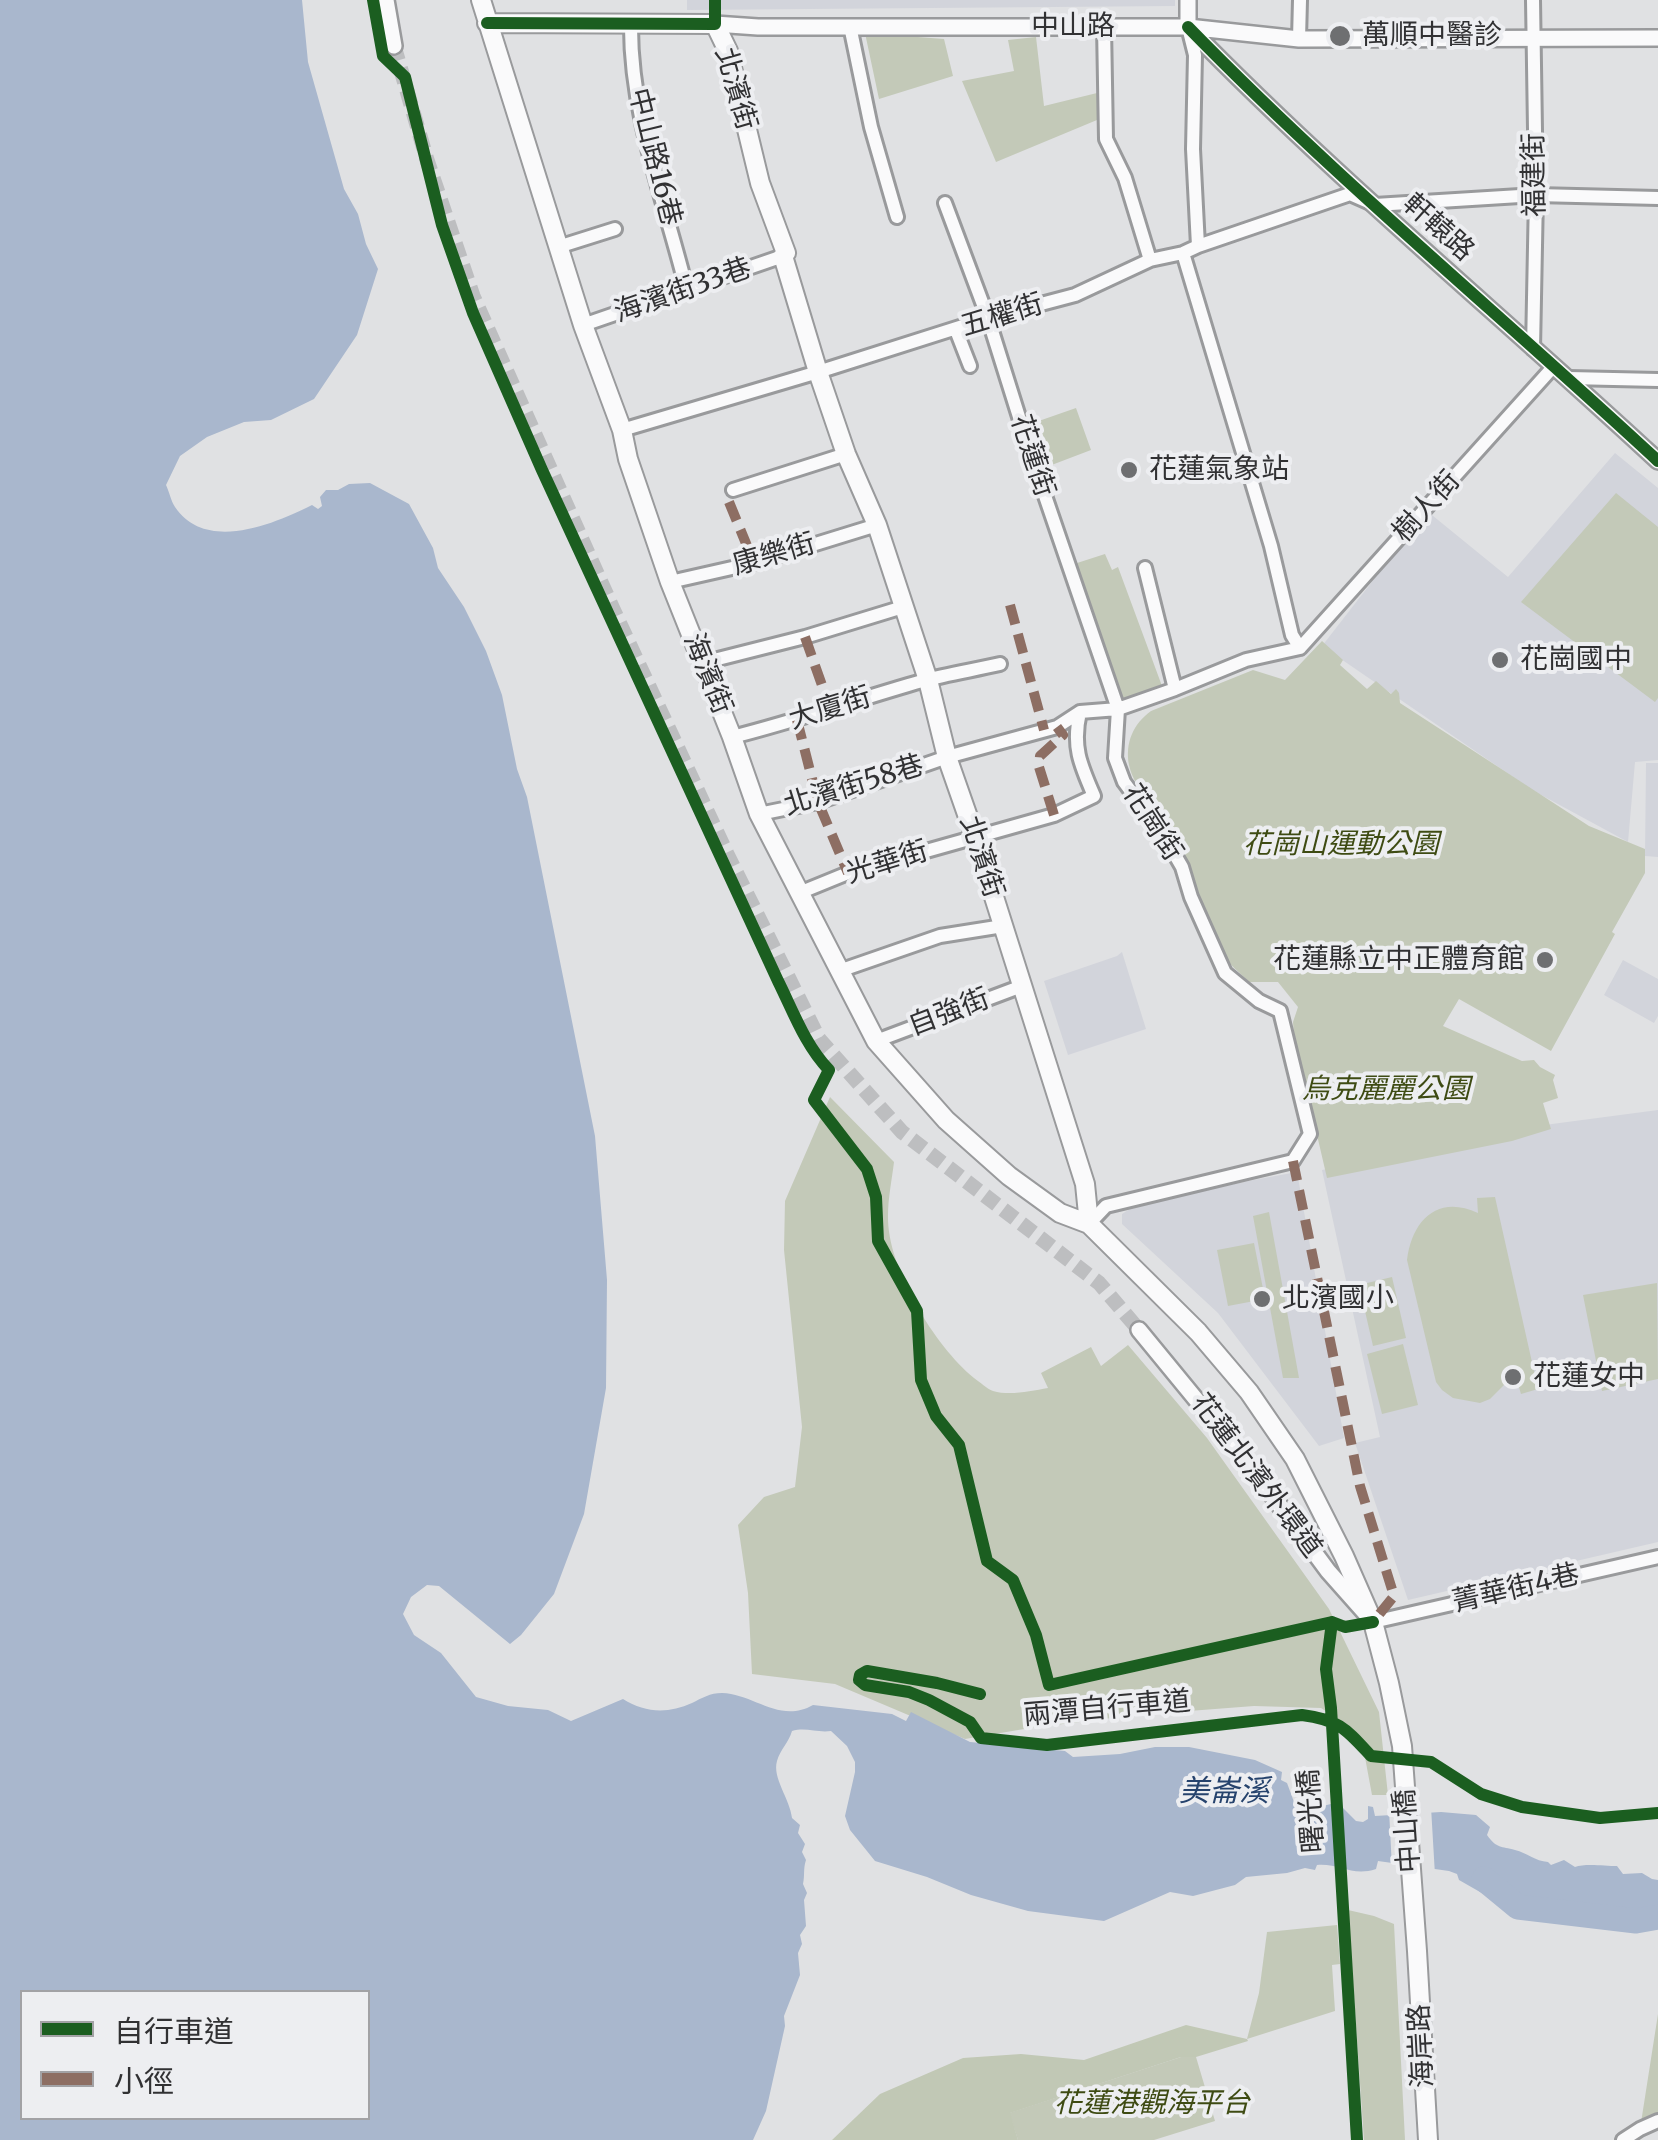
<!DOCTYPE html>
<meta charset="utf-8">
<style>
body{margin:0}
#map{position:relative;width:1658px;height:2140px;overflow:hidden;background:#e0e1e3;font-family:Merriweather,"Noto Sans TC",serif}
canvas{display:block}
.legend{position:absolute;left:20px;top:1990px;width:350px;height:130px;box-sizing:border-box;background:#edeef1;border:2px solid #a2a2a5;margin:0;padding:12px 18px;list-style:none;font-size:30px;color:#313133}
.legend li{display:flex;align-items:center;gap:20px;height:50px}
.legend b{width:50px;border:2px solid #a2a2a5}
</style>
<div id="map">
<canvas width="1658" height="2140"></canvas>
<ul class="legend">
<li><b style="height:12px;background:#1b5e20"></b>自行車道</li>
<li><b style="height:12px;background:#8d6e63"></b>小徑</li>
</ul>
</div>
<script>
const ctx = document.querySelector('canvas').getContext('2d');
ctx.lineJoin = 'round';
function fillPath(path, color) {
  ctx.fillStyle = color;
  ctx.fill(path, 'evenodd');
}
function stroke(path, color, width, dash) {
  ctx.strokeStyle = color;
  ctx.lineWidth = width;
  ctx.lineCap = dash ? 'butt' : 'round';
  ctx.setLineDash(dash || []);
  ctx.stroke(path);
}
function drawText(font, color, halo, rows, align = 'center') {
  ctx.font = font + ' Merriweather,"Noto Sans TC",serif';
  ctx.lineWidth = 8;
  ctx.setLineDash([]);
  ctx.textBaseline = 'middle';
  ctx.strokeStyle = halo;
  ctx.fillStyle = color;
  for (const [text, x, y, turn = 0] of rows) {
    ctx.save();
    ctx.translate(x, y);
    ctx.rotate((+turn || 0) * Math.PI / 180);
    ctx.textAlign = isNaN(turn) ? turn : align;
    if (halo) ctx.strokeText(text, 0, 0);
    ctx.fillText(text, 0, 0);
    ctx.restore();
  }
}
const built = new Path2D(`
 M 687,0 L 1175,0 L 1175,6 L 687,10 Z
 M 1615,453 L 1658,488 L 1658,760 L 1635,762 L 1628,842 L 1532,790 L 1322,646 L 1427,511 L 1508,577 Z
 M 1646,763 L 1658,763 L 1658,857 L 1645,856 Z
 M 1122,952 L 1146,1029 L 1068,1055 L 1044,981 L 1117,956 Z
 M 1623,960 L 1658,979 L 1658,1016 L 1654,1023 L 1604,995 Z
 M 1658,1110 L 1658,1542 L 1408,1600 L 1355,1443 L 1380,1437 L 1322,1170 L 1410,1149 L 1552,1124 Z
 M 1297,1172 L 1344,1438 L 1319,1446 L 1218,1313 L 1122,1224 L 1122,1214 L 1133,1207 L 1248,1181 Z`);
const green = new Path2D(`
 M 865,33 L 944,39 L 953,76 L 879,99 Z
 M 1036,37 L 1044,106 L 1097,93 L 1097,120 L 996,162 L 962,81 L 1014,71 L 1008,40 Z
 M 1076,408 L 1091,450 L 1049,466 L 1033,423 Z
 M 1616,493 L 1658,527 L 1658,698 L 1655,702 L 1521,602 Z
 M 1105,554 L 1112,570 L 1118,567 L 1162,686 L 1121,701 L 1074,564 Z
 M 1322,641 L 1343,660 L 1340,665 L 1367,689 L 1376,681 L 1391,694 L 1396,689 L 1399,693 L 1400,703 L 1589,826 L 1645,849 L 1645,873 L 1612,932 L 1615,934 L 1551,1051 L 1459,999 L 1443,1026 L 1522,1061 L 1534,1060 L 1540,1067 L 1555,1075 L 1553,1080 L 1558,1098 L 1543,1103 L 1551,1129 L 1512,1141 L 1327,1178 L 1294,1036 L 1293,1022 L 1298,1007 L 1278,982 L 1249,982 C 1240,973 1229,964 1222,954 C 1198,917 1188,871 1170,832 C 1159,809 1134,790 1129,765 C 1125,743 1133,724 1151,711 L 1253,670 L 1285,680 Z
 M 830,1097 L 894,1162 C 892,1179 888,1198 888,1216 C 887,1268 935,1346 974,1378 C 980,1382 987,1389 993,1391 C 1010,1396 1031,1391 1048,1388 L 1041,1373 L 1091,1347 L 1101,1366 L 1128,1345 L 1207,1438 L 1329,1609 L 1379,1712 L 1388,1795 L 1372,1795 L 1364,1752 L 1344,1723 L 1321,1708 L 1254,1706 L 1137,1715 L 1030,1728 L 965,1739 L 835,1684 L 752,1674 L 748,1593 L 738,1525 L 764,1497 L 795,1487 L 802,1427 L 784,1250 L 785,1201 Z
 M 1495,1197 L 1538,1389 L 1521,1394 L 1515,1374 L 1490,1399 L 1480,1403 L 1453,1398 L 1442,1390 L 1436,1382 L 1407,1260 C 1412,1220 1438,1194 1478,1213 L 1477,1198 Z
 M 1269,1212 L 1299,1378 L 1283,1378 L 1253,1216 Z
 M 1254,1243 L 1265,1299 L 1228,1306 L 1217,1250 Z
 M 1392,1277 L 1406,1338 L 1373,1346 L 1359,1285 Z
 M 1657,1283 L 1658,1379 L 1602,1391 L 1583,1295 Z
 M 1403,1344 L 1418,1405 L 1382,1414 L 1367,1354 Z
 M 1348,1910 L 1374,1916 L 1394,1924 L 1405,2140 L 1364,2140 Z
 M 1337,1925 L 1340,1964 L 1332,1965 L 1335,2011 L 1247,2039 L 1259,1993 L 1267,1932 Z
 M 1658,2014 L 1658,2121 L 1640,2129 Z
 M 1181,2057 L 1196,2057 L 1215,2121 L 1154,2140 L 1018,2140 L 1009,2113 Z`);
const forest = new Path2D(`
 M 1186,2025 L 1247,2039 L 1248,2041 L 1196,2057 L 1181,2057 L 1010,2113 L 1018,2140 L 832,2140 L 880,2094 L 963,2058 L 1021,2054 L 1084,2060 Z`);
const water = new Path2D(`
 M 0,0 L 302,0 L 308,62 L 344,189 L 358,214 L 366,244 L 378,269 L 357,335 L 314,399 L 271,420 L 244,422 L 207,437 L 180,456 L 166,485 C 169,491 171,501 175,507 C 206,553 274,524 312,505 L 318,509 L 322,506 L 320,497 L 326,490 L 338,490 L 349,484 L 370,483 L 409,504 L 433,548 L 438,568 L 464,607 L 486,651 L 502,695 L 517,769 L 527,797 L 595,1136 L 607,1280 L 606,1388 L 584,1514 L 554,1594 L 521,1635 L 510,1644 L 439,1586 L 427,1585 L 411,1597 L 403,1614 L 414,1635 L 441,1653 L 476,1697 L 508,1706 L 548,1710 L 571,1721 L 623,1699 C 645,1713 668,1714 692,1703 C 702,1698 710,1693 722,1693 C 754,1694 780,1724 813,1705 L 892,1714 L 906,1721 L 911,1712 L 970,1742 L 1065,1751 L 1073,1757 L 1120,1754 L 1155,1747 L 1189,1747 L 1255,1760 L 1282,1772 L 1281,1780 L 1287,1783 L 1294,1802 L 1310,1809 L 1331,1804 L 1343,1808 L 1356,1821 L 1363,1822 L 1368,1819 L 1368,1806 L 1373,1807 L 1375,1816 L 1441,1812 L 1476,1815 L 1490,1827 L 1487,1835 C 1497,1849 1501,1846 1515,1850 C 1527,1853 1535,1861 1548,1862 L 1551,1865 L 1564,1860 L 1575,1867 C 1585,1863 1605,1866 1617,1866 L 1623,1874 L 1642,1873 L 1652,1879 L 1658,1880 L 1658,1920 L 1577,1911 L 1553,1914 L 1494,1895 L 1487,1896 L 1459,1880 L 1457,1874 L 1449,1871 L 1378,1861 L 1376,1869 C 1352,1877 1339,1863 1317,1865 L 1315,1870 L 1305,1868 L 1287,1873 L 1246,1877 L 1235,1885 L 1193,1896 L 1170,1892 L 1104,1921 L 1028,1911 L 971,1895 L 927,1877 L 875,1861 L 850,1830 L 845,1816 L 855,1772 L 855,1762 L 847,1746 L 831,1731 C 817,1733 806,1727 792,1731 C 789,1742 780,1750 777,1761 C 772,1778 790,1799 792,1818 L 800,1825 L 798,1833 L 805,1844 L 802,1852 L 806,1860 C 803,1869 805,1875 803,1884 L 807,1893 L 804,1900 L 806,1926 L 800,1935 L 802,1944 L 798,1953 L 800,1975 L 784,2016 L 785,2026 L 766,2111 L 753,2140 L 0,2140 ZM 22,1992 L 368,1992 L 368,2118 L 22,2118 Z`);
const pier = new Path2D(`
 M 1333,1800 L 1340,1802 L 1344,1876 L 1338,1873 Z
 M 1431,1807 L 1435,1875 L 1392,1868 L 1389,1810 Z`);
const river = new Path2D(`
 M 1484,1879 L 1518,1907 L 1636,1921 L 1658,1917`);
const tertiaryTunnel = new Path2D(`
 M 394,46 L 427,160 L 473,296 L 613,609 L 727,854 L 819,1039 L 902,1132 L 1099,1283 L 1139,1330`);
const minor = new Path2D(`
 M 1533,0 L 1536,195 L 1533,349
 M 631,23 C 630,115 665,202 687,291
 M 850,26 L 871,127 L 897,217
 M 1104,26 L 1106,139 L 1125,178 L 1150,260
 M 1188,27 L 1195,55 L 1193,149 L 1198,246
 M 1299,39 L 1300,0
 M 945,203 L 988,318 L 1030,452 L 1118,709 L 1115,758 L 1124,782 L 1164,836 L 1182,867 L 1191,897 L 1225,973 L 1259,1001 L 1280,1011 L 1310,1134 L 1293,1161 L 1106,1206 L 1089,1224
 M 558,247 L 615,229
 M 1183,253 L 1271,546 L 1292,635 L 1300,648
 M 583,325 L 783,256
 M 956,330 L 970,366
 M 1569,378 L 1658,380
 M 622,430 L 818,372 L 988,318 L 1075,295 L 1150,260 L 1183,253 L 1198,246 L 1350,194 L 1375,205 L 1536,195 L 1658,198
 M 733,490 L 846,454
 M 1145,568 L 1175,689
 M 670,582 L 754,563 L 877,525
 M 1300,648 L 1554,366
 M 702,663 L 805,637 L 903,607
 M 732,737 C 796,721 859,699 922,681 C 948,674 974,670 1000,664
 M 759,814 L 818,802 L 947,757 L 1057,727 L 1080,712 L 1118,709 L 1175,689 L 1246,660 L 1300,648
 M 799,893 L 848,873 L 1054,815 L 1094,796 C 1080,764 1072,746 1080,712
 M 839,971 L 940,936 L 1003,926
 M 876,1041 L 1022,986
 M 1373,1622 L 1658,1557
 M 1623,2140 L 1640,2129 L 1658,2121`);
const tertiary = new Path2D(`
 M 386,0 L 394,46
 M 1188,0 L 1188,27
 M 715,24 L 758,27 L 1188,27 L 1299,39 L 1658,38
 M 1188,27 C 1337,180 1502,316 1658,461
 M 1139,1330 L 1249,1464 L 1328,1571 L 1367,1615`);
const secondary = new Path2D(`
 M 481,0 L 583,325 L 622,430 L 628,459 L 670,582 L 732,737 L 759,814 L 876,1041 L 946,1120 L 1009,1176 L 1060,1213 L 1089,1224
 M 487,23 L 715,24 L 728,51 L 760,183 L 786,253 L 783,256 L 818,372 L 846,454 L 877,525 L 928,680 L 947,757 L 975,837 L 1085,1184 L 1089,1224 L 1198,1332 L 1249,1392 L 1295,1459 L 1344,1556 L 1373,1622 L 1389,1683 L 1402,1746 L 1417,1951 L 1428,2140`);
const quiet = new Path2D(`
 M 729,502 L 754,563
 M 1010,605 L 1044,730
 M 805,637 L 830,708
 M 797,720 L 818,802 L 848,873
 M 1054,815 L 1039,767 L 1040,756 L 1063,735 L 1057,727
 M 1293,1161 L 1360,1486 L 1394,1596 L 1373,1622`);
const cycleway = new Path2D(`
 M 373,0 L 383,56 L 405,77 L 442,225 L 473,313 L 542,470 L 778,981 C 793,1011 805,1045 829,1070 L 814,1100 L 867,1169 L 876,1197 L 878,1241 L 917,1311 L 921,1380 L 936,1416 L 959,1445 L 987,1561 L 1013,1580 L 1036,1635 L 1049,1685 L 1332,1622 L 1345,1627 L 1373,1622
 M 487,23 L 715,24 L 715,0
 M 1188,27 C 1337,180 1502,316 1658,461
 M 1332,1622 L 1326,1669 L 1331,1708 L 1357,2140
 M 980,1694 L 937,1683 L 867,1671 L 860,1675 L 859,1680 L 865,1685 L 909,1692 L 929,1700 L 970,1722 L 981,1738 L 1047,1745 L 1302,1715 C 1340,1720 1346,1729 1371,1756 L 1431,1762 L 1481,1794 L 1522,1807 L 1600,1818 L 1658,1813`);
const markers = [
 [1340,36,12,"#6e6f71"],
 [1129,470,10,"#6e6f71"],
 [1500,660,10,"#6e6f71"],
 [1545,960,10,"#6e6f71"],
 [1262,1299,10,"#6e6f71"],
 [1513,1377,10,"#6e6f71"]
];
const streetNames = [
 ["中山路",1073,27],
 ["北濱街",735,89,74],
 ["中山路16巷",654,157,76],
 ["福建街",1535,175,-91],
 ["軒轅路",1438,228,42],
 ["海濱街33巷",683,291,-19],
 ["五權街",1002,316,-17],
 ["花蓮街",1032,456,72],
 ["樹人街",1427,507,-48],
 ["康樂街",774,555,-16],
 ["海濱街",707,674,68],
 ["大廈街",830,709,-17],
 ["北濱街58巷",854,786,-17],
 ["花崗街",1152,823,57],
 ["北濱街",981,857,72],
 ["光華街",887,863,-17],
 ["自強街",949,1013,-21],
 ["花蓮北濱外環道",1256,1476,53],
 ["菁華街4巷",1516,1589,-13],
 ["兩潭自行車道",1107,1709,-5],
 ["曙光橋",1312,1811,-94],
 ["中山橋",1408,1831,-94],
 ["海岸路",1422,2046,-93]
];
const poiNames = [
 ["萬順中醫診",1362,36],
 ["花蓮氣象站",1149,470],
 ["花崗國中",1520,660],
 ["花蓮縣立中正體育館",1525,960,"right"],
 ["北濱國小",1282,1299],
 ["花蓮女中",1533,1377]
];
const parkNames = [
 ["花崗山運動公園",1341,845],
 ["烏克麗麗公園",1386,1090],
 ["花蓮港觀海平台",1152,2104]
];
const waterNames = [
 ["美崙溪",1224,1793]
];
fillPath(built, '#d2d4db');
fillPath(green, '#c3c9b8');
fillPath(forest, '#c1c8b5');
fillPath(water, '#a9b7cd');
fillPath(pier, '#e0e1e3');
stroke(river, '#a9b7cd', 25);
stroke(tertiaryTunnel, '#bdbec0', 15, [15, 8]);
stroke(minor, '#999a9c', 18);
stroke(tertiary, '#999a9c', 20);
stroke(secondary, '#999a9c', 22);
stroke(minor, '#fafafb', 12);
stroke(tertiary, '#fafafb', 15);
stroke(secondary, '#fafafb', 18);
stroke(quiet, '#8d6e63', 10, [20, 10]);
stroke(cycleway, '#1b5e20', 12);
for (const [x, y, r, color] of markers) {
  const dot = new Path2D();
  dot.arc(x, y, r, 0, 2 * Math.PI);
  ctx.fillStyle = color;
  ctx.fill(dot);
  stroke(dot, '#edeef1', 4);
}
drawText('28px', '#313133', '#edeef1', streetNames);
drawText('28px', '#313133', '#edeef1', poiNames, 'left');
drawText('italic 28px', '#3e4b13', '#edeef1', parkNames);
drawText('italic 30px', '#26436d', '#edeef1', waterNames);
</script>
